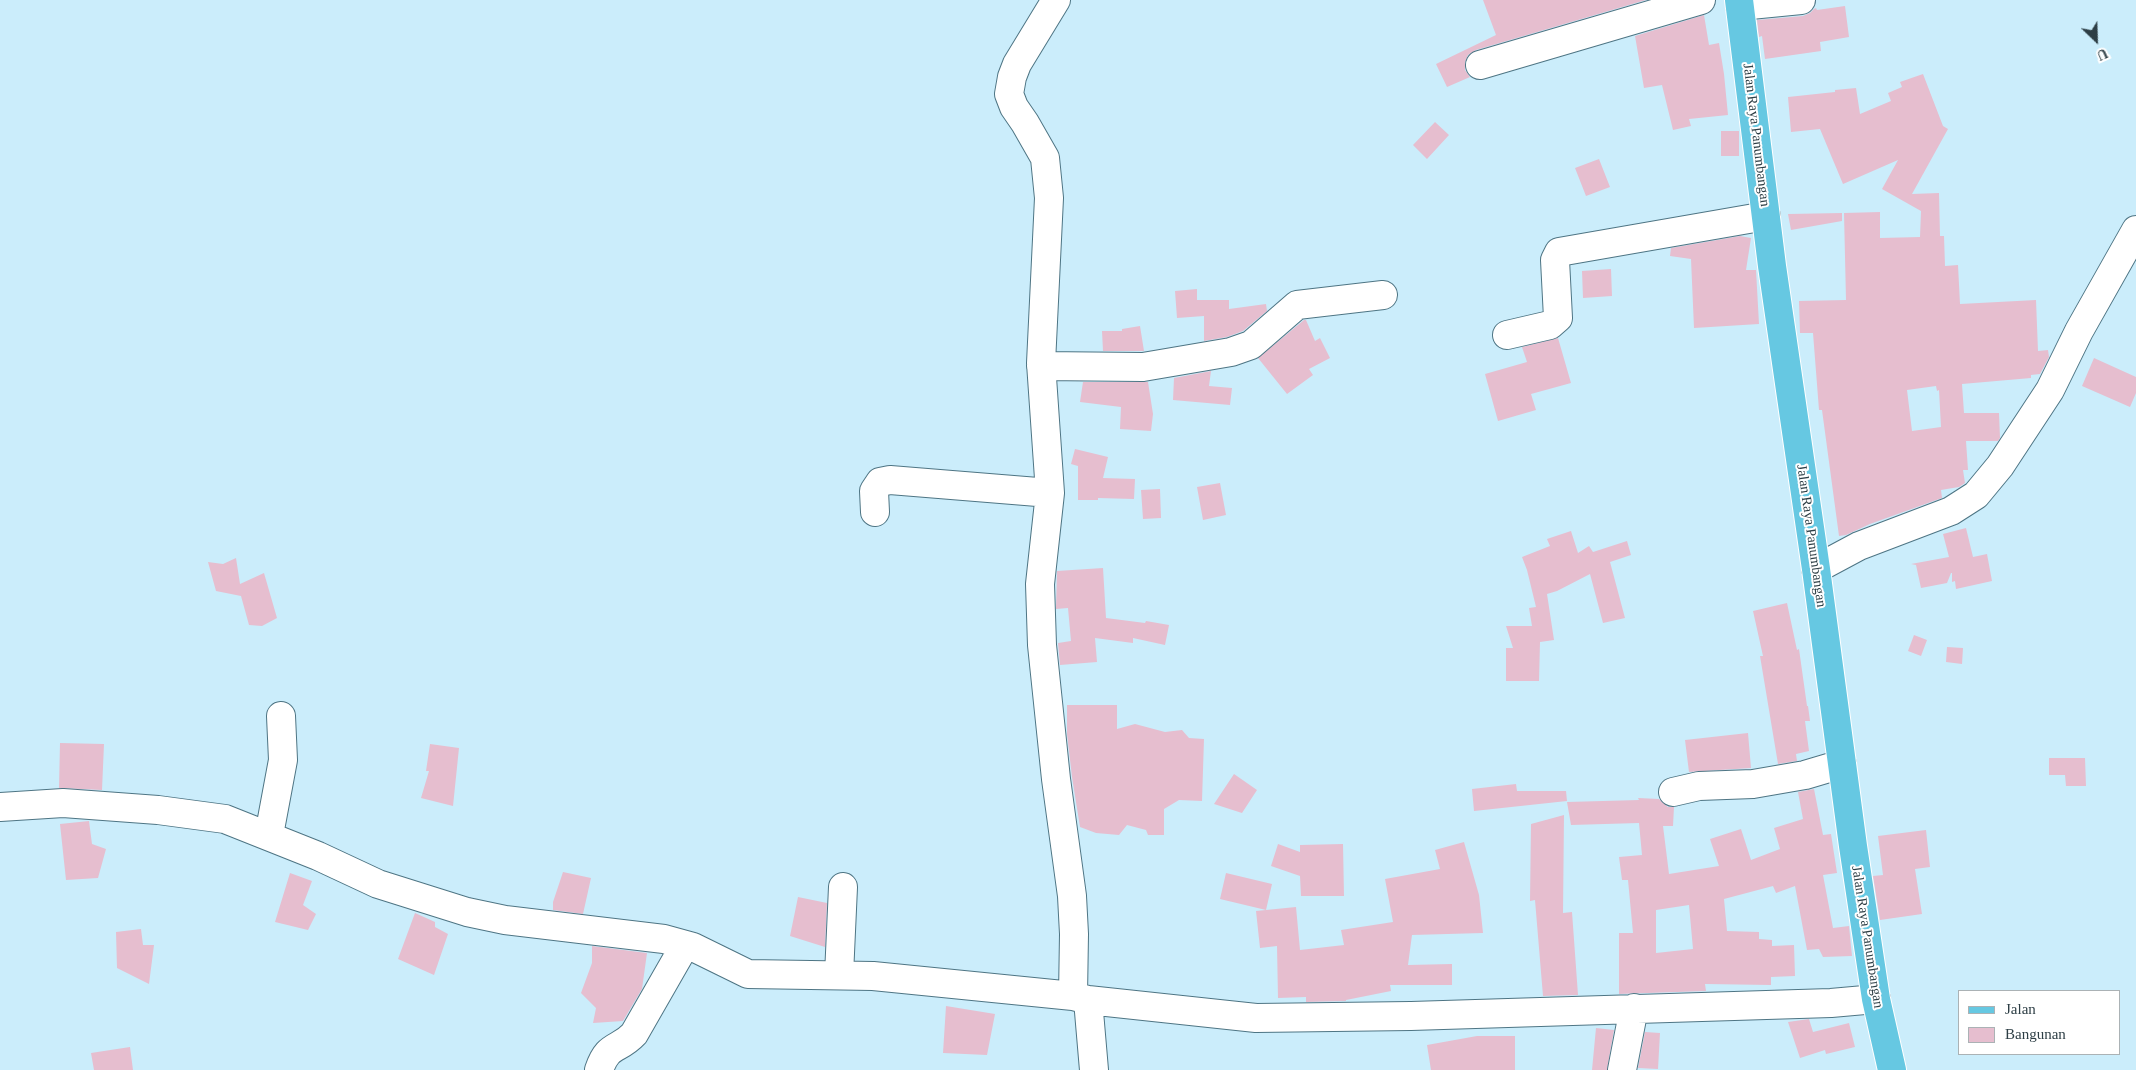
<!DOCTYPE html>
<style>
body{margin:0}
#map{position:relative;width:2136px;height:1070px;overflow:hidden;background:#cbedfb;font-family:Georgia,serif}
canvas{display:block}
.legend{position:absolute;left:1958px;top:990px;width:162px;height:65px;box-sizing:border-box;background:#fff;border:1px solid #abb2b5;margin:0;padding:6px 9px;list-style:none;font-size:15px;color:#2d3e45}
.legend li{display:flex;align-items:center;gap:10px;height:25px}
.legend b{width:25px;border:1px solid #abb2b5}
.north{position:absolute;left:2071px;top:15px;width:50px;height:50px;-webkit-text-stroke:4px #fff;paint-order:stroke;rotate:156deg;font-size:14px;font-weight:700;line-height:20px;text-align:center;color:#2d3e45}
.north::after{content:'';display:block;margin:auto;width:18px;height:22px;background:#2d3e45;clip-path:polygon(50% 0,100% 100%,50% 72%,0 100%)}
</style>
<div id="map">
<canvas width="2136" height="1070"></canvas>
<ul class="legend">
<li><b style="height:6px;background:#66c8e2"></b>Jalan</li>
<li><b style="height:14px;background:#e6becf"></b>Bangunan</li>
</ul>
<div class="north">U</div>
</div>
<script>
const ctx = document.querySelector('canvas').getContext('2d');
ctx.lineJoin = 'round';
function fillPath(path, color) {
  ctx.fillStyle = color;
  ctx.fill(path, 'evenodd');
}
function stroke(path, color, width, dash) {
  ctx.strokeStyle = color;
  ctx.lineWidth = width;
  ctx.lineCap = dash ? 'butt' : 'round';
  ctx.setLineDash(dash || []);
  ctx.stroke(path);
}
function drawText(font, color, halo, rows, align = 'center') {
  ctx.font = font + ' Georgia,serif';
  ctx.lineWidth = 4;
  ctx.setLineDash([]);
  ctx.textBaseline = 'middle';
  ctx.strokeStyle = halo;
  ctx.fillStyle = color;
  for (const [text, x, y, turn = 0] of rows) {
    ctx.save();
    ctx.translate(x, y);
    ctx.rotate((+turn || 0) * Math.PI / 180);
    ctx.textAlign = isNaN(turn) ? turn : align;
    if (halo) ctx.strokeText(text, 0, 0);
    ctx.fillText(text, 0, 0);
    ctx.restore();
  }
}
const building = new Path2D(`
 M 1483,0 L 1646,0 L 1476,50 L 1468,55 L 1465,62 L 1465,70 L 1470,77 L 1447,87 L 1436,64 L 1496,35 Z
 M 1845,6 L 1849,37 L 1820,42 L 1821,51 L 1765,59 L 1762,36 L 1759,37 L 1757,20 L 1803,16 L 1810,13 L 1814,9 L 1816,8 L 1817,10 Z
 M 1704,15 L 1709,45 L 1719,43 L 1724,74 L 1728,115 L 1689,119 L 1691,126 L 1673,130 L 1662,85 L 1644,88 L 1635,36 Z
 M 1923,74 L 1943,126 L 1948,129 L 1912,194 L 1939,193 L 1940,236 L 1944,236 L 1945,266 L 1958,265 L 1960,304 L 2036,300 L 2038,351 L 2048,350 L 2049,357 L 2040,374 L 2031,375 L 2031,378 L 1962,384 L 1964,413 L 1999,413 L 2000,438 L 1998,441 L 1966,441 L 1968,470 L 1963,470 L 1965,483 L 1959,487 L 1941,490 L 1942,498 L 1870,524 L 1846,535 L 1839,536 L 1822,410 L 1819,410 L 1813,333 L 1800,333 L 1799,301 L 1846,300 L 1844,213 L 1880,212 L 1880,238 L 1920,237 L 1921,211 L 1882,189 L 1898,160 L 1843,184 L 1820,129 L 1791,132 L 1788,97 L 1835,92 L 1835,90 L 1856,88 L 1860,114 L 1891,101 L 1888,93 L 1902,87 L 1900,82 ZM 1936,386 L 1937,391 L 1939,390 L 1941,427 L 1912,431 L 1907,390 Z
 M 1435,122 L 1449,135 L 1427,159 L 1413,145 Z
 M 1721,131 L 1739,131 L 1739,156 L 1721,156 Z
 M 1599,159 L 1610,187 L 1586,196 L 1575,168 Z
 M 1842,213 L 1842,221 L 1791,230 L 1788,214 Z
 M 1740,236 L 1751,238 L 1746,270 L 1756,270 L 1759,324 L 1694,328 L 1691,259 L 1670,256 L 1671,248 Z
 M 1611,269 L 1612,296 L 1583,298 L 1582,271 Z
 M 1197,289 L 1197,300 L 1229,300 L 1229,309 L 1266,304 L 1267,311 L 1243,331 L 1227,337 L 1204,341 L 1204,316 L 1177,318 L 1175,291 Z
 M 1304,320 L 1306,320 L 1315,341 L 1320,338 L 1330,358 L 1309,369 L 1313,375 L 1287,394 L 1258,358 Z
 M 1140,326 L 1144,351 L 1103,351 L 1102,331 L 1122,331 L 1122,329 Z
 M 1558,338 L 1571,383 L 1531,394 L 1536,410 L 1498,421 L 1485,374 L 1527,362 L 1522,347 Z
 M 2094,358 L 2136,377 L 2136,393 L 2130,407 L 2082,386 Z
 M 1211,371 L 1209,386 L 1232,388 L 1230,405 L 1173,400 L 1174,378 Z
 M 1083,382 L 1148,382 L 1153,414 L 1151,431 L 1120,429 L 1121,407 L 1080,402 Z
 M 1075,449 L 1108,457 L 1103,478 L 1135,479 L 1134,499 L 1098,498 L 1098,500 L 1078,500 L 1078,466 L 1071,464 Z
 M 1220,483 L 1226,515 L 1203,520 L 1197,487 Z
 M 1160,489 L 1161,518 L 1143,519 L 1141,490 Z
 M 1966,528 L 1973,557 L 1987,554 L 1992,581 L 1956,589 L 1955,581 L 1952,582 L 1952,573 L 1951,573 L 1947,583 L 1921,588 L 1916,565 L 1911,564 L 1949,557 L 1943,534 Z
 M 1571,531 L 1578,553 L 1589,546 L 1593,552 L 1627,541 L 1631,555 L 1610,562 L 1625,618 L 1603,623 L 1590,574 L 1557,591 L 1547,594 L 1554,640 L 1540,642 L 1539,681 L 1506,681 L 1506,648 L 1513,648 L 1506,626 L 1532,626 L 1529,608 L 1536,607 L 1527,570 L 1522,557 L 1550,546 L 1547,539 Z
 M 236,558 L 240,584 L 264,573 L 277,618 L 262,626 L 249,625 L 241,596 L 216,591 L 208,562 L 223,564 Z
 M 1103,568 L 1106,618 L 1145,623 L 1146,621 L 1169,625 L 1165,645 L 1133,638 L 1133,643 L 1095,638 L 1097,662 L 1060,665 L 1058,643 L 1071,641 L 1068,608 L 1056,609 L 1057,571 Z
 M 1787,603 L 1797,650 L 1799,649 L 1807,706 L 1808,706 L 1810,721 L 1805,721 L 1809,751 L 1796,754 L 1797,761 L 1778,764 L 1760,656 L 1763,656 L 1753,611 Z
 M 1914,635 L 1927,640 L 1921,656 L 1908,651 Z
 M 1947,647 L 1963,648 L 1962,664 L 1946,662 Z
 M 1067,705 L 1117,705 L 1117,729 L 1135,724 L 1165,732 L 1182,730 L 1189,738 L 1204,739 L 1202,801 L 1179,800 L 1164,809 L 1164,835 L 1148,835 L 1146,830 L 1127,825 L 1119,835 L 1096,833 L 1080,827 L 1072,777 L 1067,734 Z
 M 1748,733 L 1751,768 L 1689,772 L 1685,740 Z
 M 60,743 L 104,744 L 102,790 L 59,788 Z
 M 430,744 L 459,748 L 453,806 L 421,798 L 429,771 L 426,771 Z
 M 2049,758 L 2085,758 L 2086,786 L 2066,786 L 2065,775 L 2049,775 Z
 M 1234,774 L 1257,790 L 1242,813 L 1214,804 Z
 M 1516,784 L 1517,791 L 1566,791 L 1567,801 L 1474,811 L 1472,789 Z
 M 1814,789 L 1823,835 L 1831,834 L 1837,873 L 1823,875 L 1833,928 L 1849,926 L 1852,956 L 1823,957 L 1819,949 L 1807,950 L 1795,886 L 1776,893 L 1773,886 L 1724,899 L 1727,931 L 1759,932 L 1759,939 L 1772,940 L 1772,946 L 1794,945 L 1795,976 L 1771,977 L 1771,985 L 1705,984 L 1706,991 L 1619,994 L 1619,933 L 1633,933 L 1628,880 L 1622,880 L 1619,857 L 1642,855 L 1639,823 L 1571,825 L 1567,802 L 1639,800 L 1638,798 L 1659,799 L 1668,807 L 1674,807 L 1673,826 L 1663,826 L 1669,874 L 1719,866 L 1710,839 L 1741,829 L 1751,860 L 1780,849 L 1774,828 L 1803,819 L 1798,792 ZM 1689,905 L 1693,949 L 1656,953 L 1656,910 Z
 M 1564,815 L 1563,913 L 1572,912 L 1578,995 L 1543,996 L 1535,900 L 1530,901 L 1531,824 Z
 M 89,821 L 92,844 L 106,849 L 98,878 L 66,880 L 60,824 Z
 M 1926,830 L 1930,867 L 1915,869 L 1922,914 L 1880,920 L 1873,876 L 1883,875 L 1878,836 Z
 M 1464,842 L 1479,895 L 1483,933 L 1412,935 L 1408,965 L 1452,964 L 1452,985 L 1390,985 L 1391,991 L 1346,1000 L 1346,1001 L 1306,1002 L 1306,997 L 1278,998 L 1277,946 L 1260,948 L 1256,911 L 1296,907 L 1300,950 L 1344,945 L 1341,930 L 1393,922 L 1385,879 L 1440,869 L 1435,850 Z
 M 1278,844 L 1300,852 L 1300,845 L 1343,844 L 1344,896 L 1301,896 L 1300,876 L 1271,866 Z
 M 563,872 L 591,878 L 583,914 L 553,910 L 553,902 Z
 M 290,873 L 312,881 L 303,905 L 316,914 L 308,930 L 275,922 Z
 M 1226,873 L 1272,884 L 1266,910 L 1220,899 Z
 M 798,897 L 827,903 L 825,947 L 790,936 Z
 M 415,913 L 435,922 L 435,927 L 448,934 L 434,975 L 398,959 Z
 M 141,929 L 143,945 L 154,945 L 149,984 L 117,968 L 116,932 Z
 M 592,946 L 647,953 L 642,989 L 623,1021 L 593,1023 L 596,1008 L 581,993 L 592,963 Z
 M 946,1006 L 995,1014 L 987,1055 L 943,1053 Z
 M 1809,1019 L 1813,1032 L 1849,1023 L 1855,1047 L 1826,1054 L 1825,1050 L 1800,1058 L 1788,1022 Z
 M 1596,1028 L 1614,1030 L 1607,1070 L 1592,1070 Z
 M 1645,1032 L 1660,1033 L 1658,1069 L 1638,1068 Z
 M 1477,1036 L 1515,1036 L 1515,1070 L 1431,1070 L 1427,1045 Z
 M 130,1047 L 133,1070 L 94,1070 L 91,1053 Z`);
const minor = new Path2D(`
 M 1056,0 L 1017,64 L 1012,77 L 1009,94 L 1014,107 L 1025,123 L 1045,158 L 1049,198 L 1041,363 L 1050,493 L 1040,584 L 1042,645 L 1056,779 L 1072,896 L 1074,934 L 1073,996
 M 1740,6 L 1801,0
 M 1480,65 L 1701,0
 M 1507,335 L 1550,325 L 1558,318 L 1555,260 L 1559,252 L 1766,216
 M 1041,366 L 1143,367 L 1231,352 L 1251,345 L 1297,305 L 1383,295
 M 875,512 L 874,491 L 880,482 L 890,480 L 1050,493
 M 1816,569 L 1859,546 L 1951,511 L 1976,495 L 2000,466 L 2050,390 L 2079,331 L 2136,230
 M 1673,792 L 1699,786 L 1753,784 L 1805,775 L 1842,764
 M 0,807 L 63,803 L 158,810 L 225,819 L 318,856 L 378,884 L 467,912 L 505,920 L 664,939 L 693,947 L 748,974 L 873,976 L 1073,996 L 1088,1000 L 1256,1018 L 1411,1016 L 1831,1003 L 1876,999
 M 269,835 L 283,760 L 281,716
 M 839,975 L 843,887
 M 1088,1000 L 1094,1070
 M 599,1070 C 608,1043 618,1051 634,1034 L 685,945
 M 1622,1070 L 1634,1008`);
const major = new Path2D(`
 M 1739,0 L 1772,266 L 1816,569 L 1853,846 L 1876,999 L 1892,1070`);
const streetNames = [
 ["Jalan Raya Panumbangan",1756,135,83],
 ["Jalan Raya Panumbangan",1811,536,82],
 ["Jalan Raya Panumbangan",1867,937,81]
];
fillPath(building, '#e6becf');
stroke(minor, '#4e7584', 30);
stroke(major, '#fff', 30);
stroke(minor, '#fff', 28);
stroke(major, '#66c8e2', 28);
drawText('14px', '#2d3e45', '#fff', streetNames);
</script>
